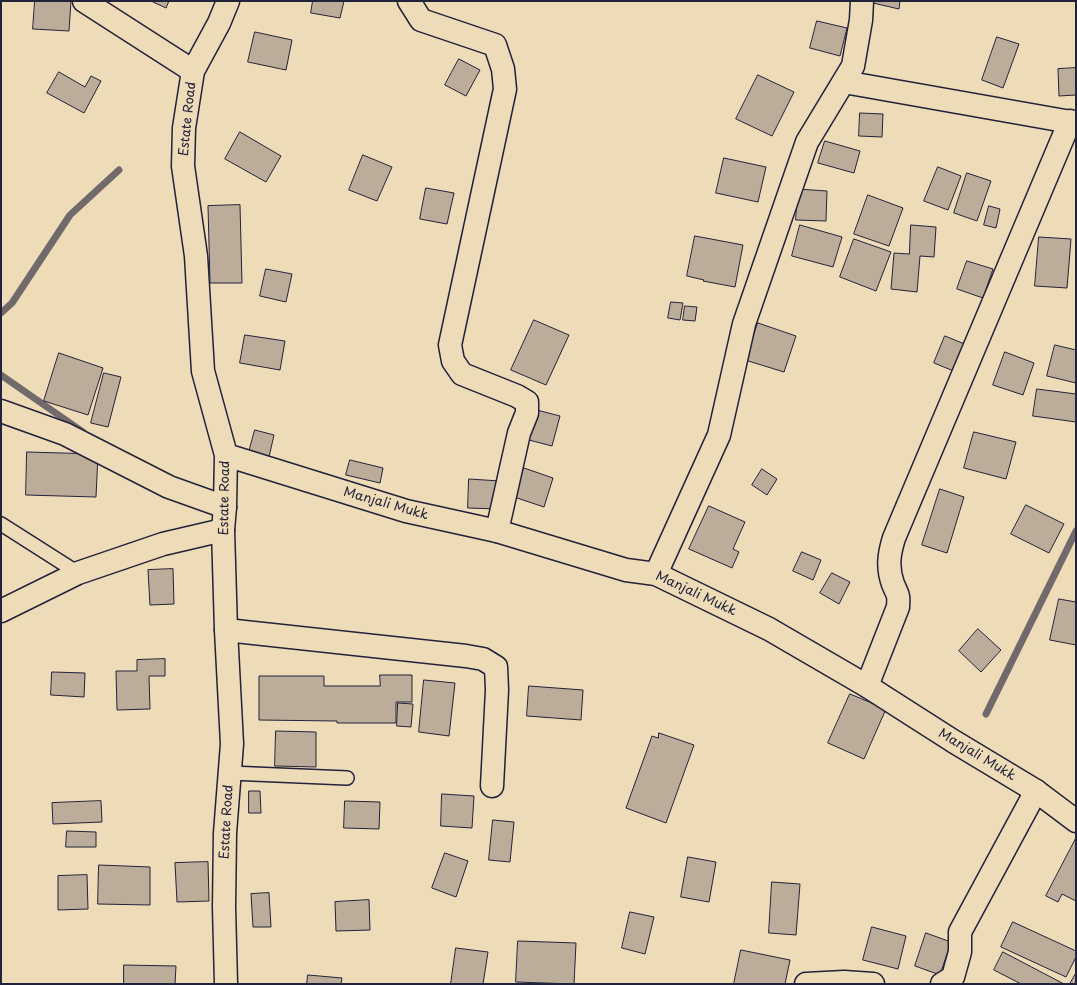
<!DOCTYPE html>
<style>
body{margin:0}
#map{position:relative;width:1077px;height:985px;overflow:hidden;background:#eedbb8;font-family:"Playpen Sans",sans-serif}
canvas{display:block}
.frame{position:absolute;inset:0;border:2px solid #22223b;pointer-events:none}
</style>
<div id="map">
<canvas width="1077" height="985"></canvas>
<div class="frame"></div>
</div>
<script>
const ctx = document.querySelector('canvas').getContext('2d');
ctx.lineJoin = 'round';
function stroke(path, color, width, dash) {
  ctx.strokeStyle = color;
  ctx.lineWidth = width;
  ctx.lineCap = dash ? 'butt' : 'round';
  ctx.setLineDash(dash || []);
  ctx.stroke(path);
}
function fillPath(path, color) {
  ctx.fillStyle = color;
  ctx.fill(path, 'evenodd');
}
function drawText(font, color, halo, rows, align = 'center') {
  ctx.font = font + ' "Playpen Sans",sans-serif';
  ctx.lineWidth = 3.5;
  ctx.setLineDash([]);
  ctx.textBaseline = 'middle';
  ctx.strokeStyle = halo;
  ctx.fillStyle = color;
  for (const [text, x, y, turn = 0] of rows) {
    ctx.save();
    ctx.translate(x, y);
    ctx.rotate((+turn || 0) * Math.PI / 180);
    ctx.textAlign = isNaN(turn) ? turn : align;
    if (halo) ctx.strokeText(text, 0, 0);
    ctx.fillText(text, 0, 0);
    ctx.restore();
  }
}
const stream = new Path2D(`
 M 1,313 L 12,303 L 70,215 L 119,170
 M 1,375 L 83,432
 M 986,714 L 1076,531`);
const building = new Path2D(`
 M 35,1 L 71,1 L 69,31 L 33,29 Z
 M 154,1 L 169,1 L 166,8 L 153,2 Z
 M 313,1 L 344,1 L 340,18 L 311,13 Z
 M 874,1 L 900,1 L 899,9 L 873,3 Z
 M 817,21 L 847,28 L 840,56 L 810,48 Z
 M 255,32 L 292,40 L 286,70 L 248,62 Z
 M 997,37 L 1019,44 L 1003,88 L 982,80 Z
 M 459,59 L 480,70 L 466,96 L 445,85 Z
 M 1076,68 L 1076,95 L 1059,96 L 1058,69 Z
 M 59,72 L 85,87 L 91,76 L 101,81 L 84,113 L 47,93 Z
 M 758,75 L 794,92 L 772,136 L 736,119 Z
 M 860,113 L 883,114 L 882,137 L 859,136 Z
 M 240,132 L 281,156 L 266,182 L 225,159 Z
 M 825,141 L 860,151 L 854,173 L 818,163 Z
 M 363,155 L 392,167 L 377,201 L 349,190 Z
 M 724,158 L 766,167 L 758,202 L 716,193 Z
 M 938,167 L 961,176 L 948,210 L 924,201 Z
 M 967,173 L 991,181 L 977,221 L 954,213 Z
 M 426,188 L 454,193 L 447,224 L 420,219 Z
 M 798,189 L 827,191 L 826,221 L 796,220 Z
 M 868,195 L 903,208 L 889,246 L 854,234 Z
 M 240,205 L 242,283 L 210,283 L 208,206 Z
 M 989,206 L 1000,209 L 996,228 L 984,225 Z
 M 800,225 L 842,237 L 833,267 L 792,256 Z
 M 911,225 L 936,227 L 934,257 L 920,256 L 917,292 L 891,289 L 894,253 L 909,254 Z
 M 695,236 L 743,245 L 735,287 L 703,281 L 704,280 L 687,276 Z
 M 1039,237 L 1071,239 L 1067,288 L 1035,286 Z
 M 854,239 L 891,252 L 876,291 L 840,277 Z
 M 967,261 L 993,269 L 983,298 L 957,289 Z
 M 266,269 L 292,274 L 286,302 L 260,296 Z
 M 671,302 L 683,303 L 680,320 L 668,318 Z
 M 685,306 L 697,307 L 695,321 L 683,320 Z
 M 534,320 L 569,335 L 546,385 L 511,370 Z
 M 758,323 L 796,336 L 784,372 L 745,360 Z
 M 245,335 L 285,341 L 280,370 L 240,363 Z
 M 945,336 L 972,347 L 961,374 L 934,363 Z
 M 1055,345 L 1076,350 L 1076,383 L 1047,376 Z
 M 1005,352 L 1034,363 L 1023,395 L 993,385 Z
 M 59,353 L 103,368 L 88,415 L 44,401 Z
 M 104,373 L 121,377 L 108,427 L 91,423 Z
 M 1037,389 L 1076,394 L 1076,422 L 1033,416 Z
 M 533,409 L 560,416 L 552,446 L 525,439 Z
 M 255,430 L 274,435 L 269,457 L 249,452 Z
 M 974,432 L 1016,442 L 1006,479 L 964,468 Z
 M 27,452 L 98,454 L 96,497 L 26,495 Z
 M 350,460 L 383,468 L 380,483 L 346,475 Z
 M 524,468 L 553,478 L 544,507 L 514,497 Z
 M 762,469 L 777,479 L 767,495 L 752,485 Z
 M 469,479 L 500,481 L 499,509 L 468,508 Z
 M 940,489 L 964,497 L 947,553 L 922,545 Z
 M 1026,505 L 1064,524 L 1049,553 L 1011,534 Z
 M 709,506 L 745,522 L 733,549 L 739,552 L 732,568 L 689,549 Z
 M 802,552 L 821,560 L 813,580 L 793,571 Z
 M 173,569 L 174,604 L 150,605 L 148,570 Z
 M 832,573 L 850,582 L 839,604 L 820,593 Z
 M 1059,599 L 1076,602 L 1076,645 L 1050,640 Z
 M 978,629 L 1001,650 L 981,672 L 959,651 Z
 M 165,659 L 165,676 L 149,676 L 150,709 L 117,710 L 116,671 L 137,671 L 137,660 Z
 M 52,672 L 85,673 L 84,697 L 51,695 Z
 M 380,675 L 412,675 L 412,702 L 396,702 L 396,723 L 337,723 L 337,721 L 259,720 L 259,676 L 324,676 L 324,686 L 380,686 Z
 M 424,680 L 455,683 L 449,736 L 419,732 Z
 M 529,686 L 583,690 L 581,720 L 527,716 Z
 M 850,694 L 886,709 L 864,759 L 828,743 Z
 M 398,703 L 413,704 L 411,727 L 397,726 Z
 M 276,731 L 316,732 L 316,767 L 275,766 Z
 M 659,733 L 694,745 L 666,823 L 626,808 L 652,736 L 658,738 Z
 M 249,791 L 260,791 L 261,813 L 249,813 Z
 M 442,794 L 474,796 L 472,828 L 441,826 Z
 M 101,801 L 102,822 L 53,824 L 52,803 Z
 M 345,801 L 380,802 L 379,829 L 344,828 Z
 M 493,820 L 514,822 L 510,862 L 489,860 Z
 M 67,831 L 96,832 L 96,847 L 66,847 Z
 M 1076,838 L 1076,901 L 1062,894 L 1058,902 L 1046,896 Z
 M 445,853 L 468,861 L 456,897 L 432,888 Z
 M 688,857 L 716,862 L 709,902 L 681,897 Z
 M 208,862 L 209,901 L 177,902 L 175,863 Z
 M 99,865 L 150,867 L 150,905 L 98,904 Z
 M 87,875 L 88,909 L 58,910 L 58,876 Z
 M 772,882 L 800,884 L 796,935 L 769,933 Z
 M 269,893 L 271,927 L 253,927 L 251,894 Z
 M 369,900 L 370,930 L 336,931 L 335,902 Z
 M 630,912 L 654,917 L 645,954 L 622,948 Z
 M 1013,922 L 1076,951 L 1076,957 L 1066,977 L 1001,947 Z
 M 872,927 L 906,936 L 898,969 L 863,960 Z
 M 926,933 L 951,942 L 940,975 L 915,966 Z
 M 518,941 L 576,943 L 574,984 L 516,982 Z
 M 456,948 L 488,952 L 483,984 L 451,984 Z
 M 741,950 L 790,960 L 785,984 L 734,984 Z
 M 1003,952 L 1064,984 L 1021,984 L 994,970 Z
 M 124,965 L 176,966 L 175,984 L 124,984 Z
 M 1076,973 L 1076,984 L 1070,984 Z
 M 308,975 L 342,978 L 341,984 L 307,984 Z`);
const service = new Path2D(`
 M 1,524 L 78,573
 M 230,773 L 347,778`);
const minor = new Path2D(`
 M 409,1 L 421,20 L 495,45 L 503,69 L 505,89 L 450,345 L 453,361 L 462,374 L 517,396 L 527,402 L 527,413 L 519,433 L 497,531
 M 844,82 L 1076,123
 M 1,411 L 65,434 L 169,487 L 225,507
 M 656,574 L 719,435 L 744,324 L 807,142 L 853,66 L 861,20 L 862,1
 M 1,611 L 78,573 L 163,544 L 223,530
 M 226,630 L 466,656 L 483,659 L 496,667 L 497,690 L 492,786
 M 867,686 L 898,607 C 899,594 898,596 893,584 C 887,567 889,554 894,538 L 1070,121
 M 806,984 L 844,982 L 873,984
 M 942,984 L 953,977 L 960,952 L 960,932 L 1036,791`);
const tertiary = new Path2D(`
 M 84,1 L 193,71
 M 226,455 L 406,511 L 497,531 L 626,570 L 656,574 L 769,629 L 867,686 L 953,741 L 1036,791 L 1076,821
 M 226,984 L 224,907 L 225,833 L 232,744 L 226,630 L 223,530 L 225,507 L 226,455 L 203,371 L 196,256 L 183,166 L 184,128 L 193,71 L 219,23 L 228,1`);
const streetNames = [
 ["Estate Road",188,119,-84],
 ["Estate Road",225,498,-89],
 ["Manjali Mukk",386,504,16],
 ["Manjali Mukk",696,594,25],
 ["Manjali Mukk",977,755,31],
 ["Estate Road",227,822,-87]
];
stroke(stream, '#716a6b', 7);
fillPath(building, '#bbad99');
stroke(building, '#22223b', 1);
stroke(service, '#22223b', 16);
stroke(minor, '#22223b', 25);
stroke(tertiary, '#22223b', 25);
stroke(service, '#eedbb8', 13);
stroke(minor, '#eedbb8', 22);
stroke(tertiary, '#eedbb8', 22);
drawText('13px', '#22223b', '#eedbb8', streetNames);
</script>
